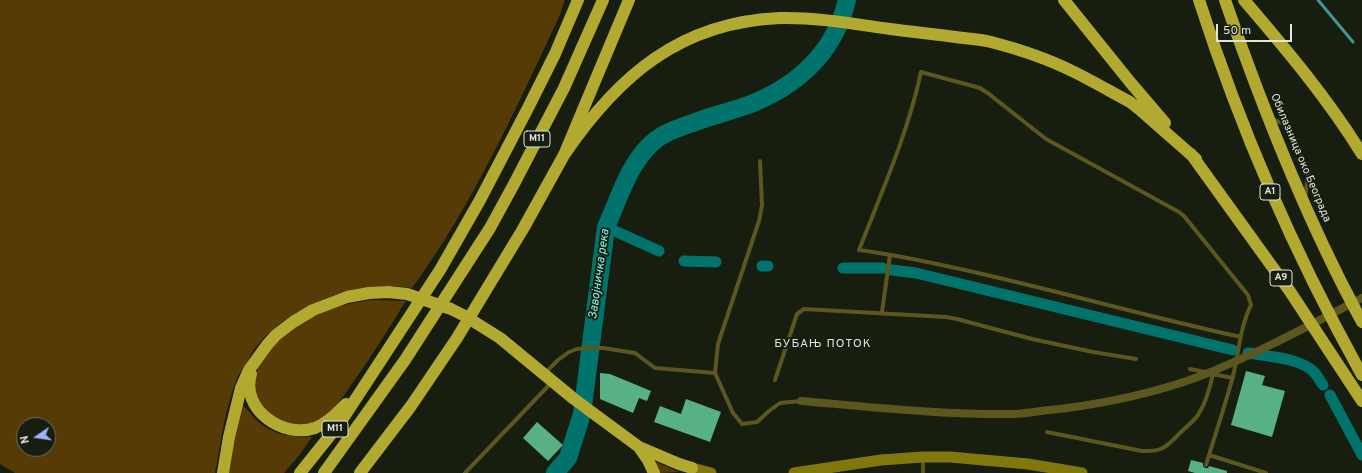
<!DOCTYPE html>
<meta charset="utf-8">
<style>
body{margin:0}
#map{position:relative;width:1362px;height:473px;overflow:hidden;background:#171e10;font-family:Overpass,sans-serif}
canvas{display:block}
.north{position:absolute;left:16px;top:417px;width:40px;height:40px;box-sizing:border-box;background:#171e10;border:1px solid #676e62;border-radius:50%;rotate:257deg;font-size:11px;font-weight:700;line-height:16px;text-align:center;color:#e0e5dc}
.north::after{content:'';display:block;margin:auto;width:14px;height:18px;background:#99b5fd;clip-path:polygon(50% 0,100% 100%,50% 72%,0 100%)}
.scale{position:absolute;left:1216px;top:24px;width:76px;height:18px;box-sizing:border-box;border:2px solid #e0e5dc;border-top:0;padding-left:5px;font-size:12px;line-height:14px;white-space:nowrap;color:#e0e5dc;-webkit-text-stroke:3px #171e10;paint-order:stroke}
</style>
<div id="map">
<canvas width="1362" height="473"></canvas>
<div class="north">N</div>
<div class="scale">50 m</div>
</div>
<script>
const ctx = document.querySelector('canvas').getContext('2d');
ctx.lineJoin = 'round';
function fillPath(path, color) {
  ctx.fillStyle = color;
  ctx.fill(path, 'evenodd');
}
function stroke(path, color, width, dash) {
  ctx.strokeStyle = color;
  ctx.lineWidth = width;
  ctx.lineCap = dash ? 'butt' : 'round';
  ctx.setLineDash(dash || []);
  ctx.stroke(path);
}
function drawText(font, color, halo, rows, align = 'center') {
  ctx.font = font + ' Overpass,sans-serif';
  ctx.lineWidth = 4;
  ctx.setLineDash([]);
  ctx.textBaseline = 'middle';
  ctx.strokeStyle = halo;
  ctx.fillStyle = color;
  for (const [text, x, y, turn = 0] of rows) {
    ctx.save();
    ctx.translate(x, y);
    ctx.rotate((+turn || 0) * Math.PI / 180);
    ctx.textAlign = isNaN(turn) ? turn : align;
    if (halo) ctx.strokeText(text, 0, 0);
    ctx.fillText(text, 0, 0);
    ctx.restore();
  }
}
const green = new Path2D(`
 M 0,0 L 565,0 L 559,17 C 515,110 473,205 412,288 C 359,279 290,304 256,347 C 252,351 250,357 247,362 C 243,367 240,373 237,378 C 225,408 221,441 215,473 L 15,473 L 0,464 ZM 24,425 L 48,425 L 48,449 L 24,449 Z
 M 371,300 L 406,301 C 388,329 371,358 351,385 C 344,395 336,408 327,416 C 306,432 272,423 260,402 C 258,399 255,395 255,391 C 250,358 291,325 318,313 C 335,306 353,303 371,300 Z
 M 241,405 C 248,408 251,415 256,420 C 273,435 290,437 312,437 L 301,453 L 284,473 L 229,473 L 240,406 Z
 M 654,461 L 679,472 L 659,473 Z`);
const stream = new Path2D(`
 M 1318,0 L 1353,42`);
const canal = new Path2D(`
 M 606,227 L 659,251
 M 684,261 L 716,262
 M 762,266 L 768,266
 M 843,268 L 883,268
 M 892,270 L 916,273 L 1233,350
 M 1248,353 C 1267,356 1300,358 1314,372 C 1317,375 1320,381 1323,385
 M 1330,395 L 1362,455`);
const river = new Path2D(`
 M 555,473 L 568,458 L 582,414 L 606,227 C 619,199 628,165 652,143 C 665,131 682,127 698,121 C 717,114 737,110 756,102 C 802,82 835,50 847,0`);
const building = new Path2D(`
 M 1246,371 L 1265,376 L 1262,385 L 1285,391 L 1272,437 L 1231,425 Z
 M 600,373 L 610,374 L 651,391 L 647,401 L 639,398 L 633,413 L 600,399 Z
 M 686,399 L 721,412 L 710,442 L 654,422 L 660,406 L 681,414 Z
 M 537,422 L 563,445 L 548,461 L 523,438 Z
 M 1191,460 L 1203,463 L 1203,466 L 1205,468 L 1208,468 L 1209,466 L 1227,471 L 1227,473 L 1195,473 L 1188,471 Z`);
const service = new Path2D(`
 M 1271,119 L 1282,123 L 1288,130 L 1304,163 L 1308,175 L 1305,198
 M 760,161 L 762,205 L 759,221 L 718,344 L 715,373 L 733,413 L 742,424 L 757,422 L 769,411 L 780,403 L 801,401
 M 882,312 L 890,255
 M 1190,369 L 1205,372
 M 545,373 L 558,360 L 569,352 L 577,349 L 586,348 L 603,348 L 635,353 L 655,368 L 715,373
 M 1212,374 L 1233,378
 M 775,380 L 797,314 L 804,309 L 946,317 L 957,319 L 1032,339 L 1093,352 L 1136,359
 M 1047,432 L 1142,451 C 1163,452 1166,447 1180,433 C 1186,427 1193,422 1198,415 C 1206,403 1210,388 1213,374
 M 1209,455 L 1266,473
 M 923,457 L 923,473
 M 1206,465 C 1215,435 1225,406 1233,376 C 1239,352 1240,327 1251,305 L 1248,295 L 1184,216 L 1179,212 L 1046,139 L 989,94 L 980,88 L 921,72 C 908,133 882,191 859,250 C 899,255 938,264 978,273 C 1066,293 1153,318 1241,337
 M 465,473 L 552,382`);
const minor = new Path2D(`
 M 801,401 C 872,407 943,415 1015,414 C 1030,413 1045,410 1060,409 C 1107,403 1154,393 1198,377 C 1255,355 1308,326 1362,298`);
const secondary = new Path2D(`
 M 692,468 L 711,473
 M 794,473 L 881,460 L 923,457 L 950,457 L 1028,464 L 1082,473`);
const motorway = new Path2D(`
 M 1064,0 L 1130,82 L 1165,123
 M 1199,0 C 1241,131 1295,255 1362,375
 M 1225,0 C 1263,110 1306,219 1362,322
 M 1244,0 C 1286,49 1328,99 1362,154
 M 1191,154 L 1289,290 L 1362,401
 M 564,155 C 618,76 680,22 780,18 C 816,17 854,24 890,29 C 912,32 934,34 956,37 C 968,39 980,39 991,42 C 1018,49 1046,58 1072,71 C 1091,80 1111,92 1130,102 L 1139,109 L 1196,159
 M 251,374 C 240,409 283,439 315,428 C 328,423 337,413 346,404
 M 639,447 L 648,460 L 654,473
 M 223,473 L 229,437 L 241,388 L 249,370 L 267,345 L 276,335 L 293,322 L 313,310 L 347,297 L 369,293 L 388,292 L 407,294 L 451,309 L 465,316 L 500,338 L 574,399 L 639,447 L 679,464 L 692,468
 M 300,473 L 340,423 L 440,270 L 480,200 L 528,108 L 555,54 L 578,0
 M 324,473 L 405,360 L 490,228 L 514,184 L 564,88 L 603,0
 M 360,473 L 411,406 L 457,338 L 523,229 L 564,155 L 629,0`);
const shields = [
 [537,139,26],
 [1270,192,20],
 [1281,278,22],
 [335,429,26]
];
const shieldNames = [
 ["M11",537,139],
 ["A1",1270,192],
 ["A9",1281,278],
 ["M11",335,429]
];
const streetNames = [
 ["Обилазница око Београда",1300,158,67]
];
const waterNames = [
 ["Завојничка река",600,274,-82]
];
const neighbourhoodNames = [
 ["БУБАЊ ПОТОК",823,345]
];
fillPath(green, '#563b07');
stroke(stream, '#43968e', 3);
stroke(canal, '#00746c', 11);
stroke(river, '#00746c', 18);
fillPath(building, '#58b184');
stroke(service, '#5b571f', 4);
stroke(minor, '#5b571f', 8);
stroke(secondary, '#80780d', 11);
stroke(motorway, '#b2a931', 12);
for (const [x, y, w] of shields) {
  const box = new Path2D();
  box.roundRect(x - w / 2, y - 8, w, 16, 3);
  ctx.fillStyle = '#171e10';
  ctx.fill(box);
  stroke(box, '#e0e5dc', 1);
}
drawText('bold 10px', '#e0e5dc', null, shieldNames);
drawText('11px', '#e0e5dc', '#171e10', streetNames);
drawText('italic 12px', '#80fbee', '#171e10', waterNames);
ctx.letterSpacing = '1px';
drawText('12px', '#e0e5dc', '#171e10', neighbourhoodNames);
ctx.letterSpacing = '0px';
</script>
